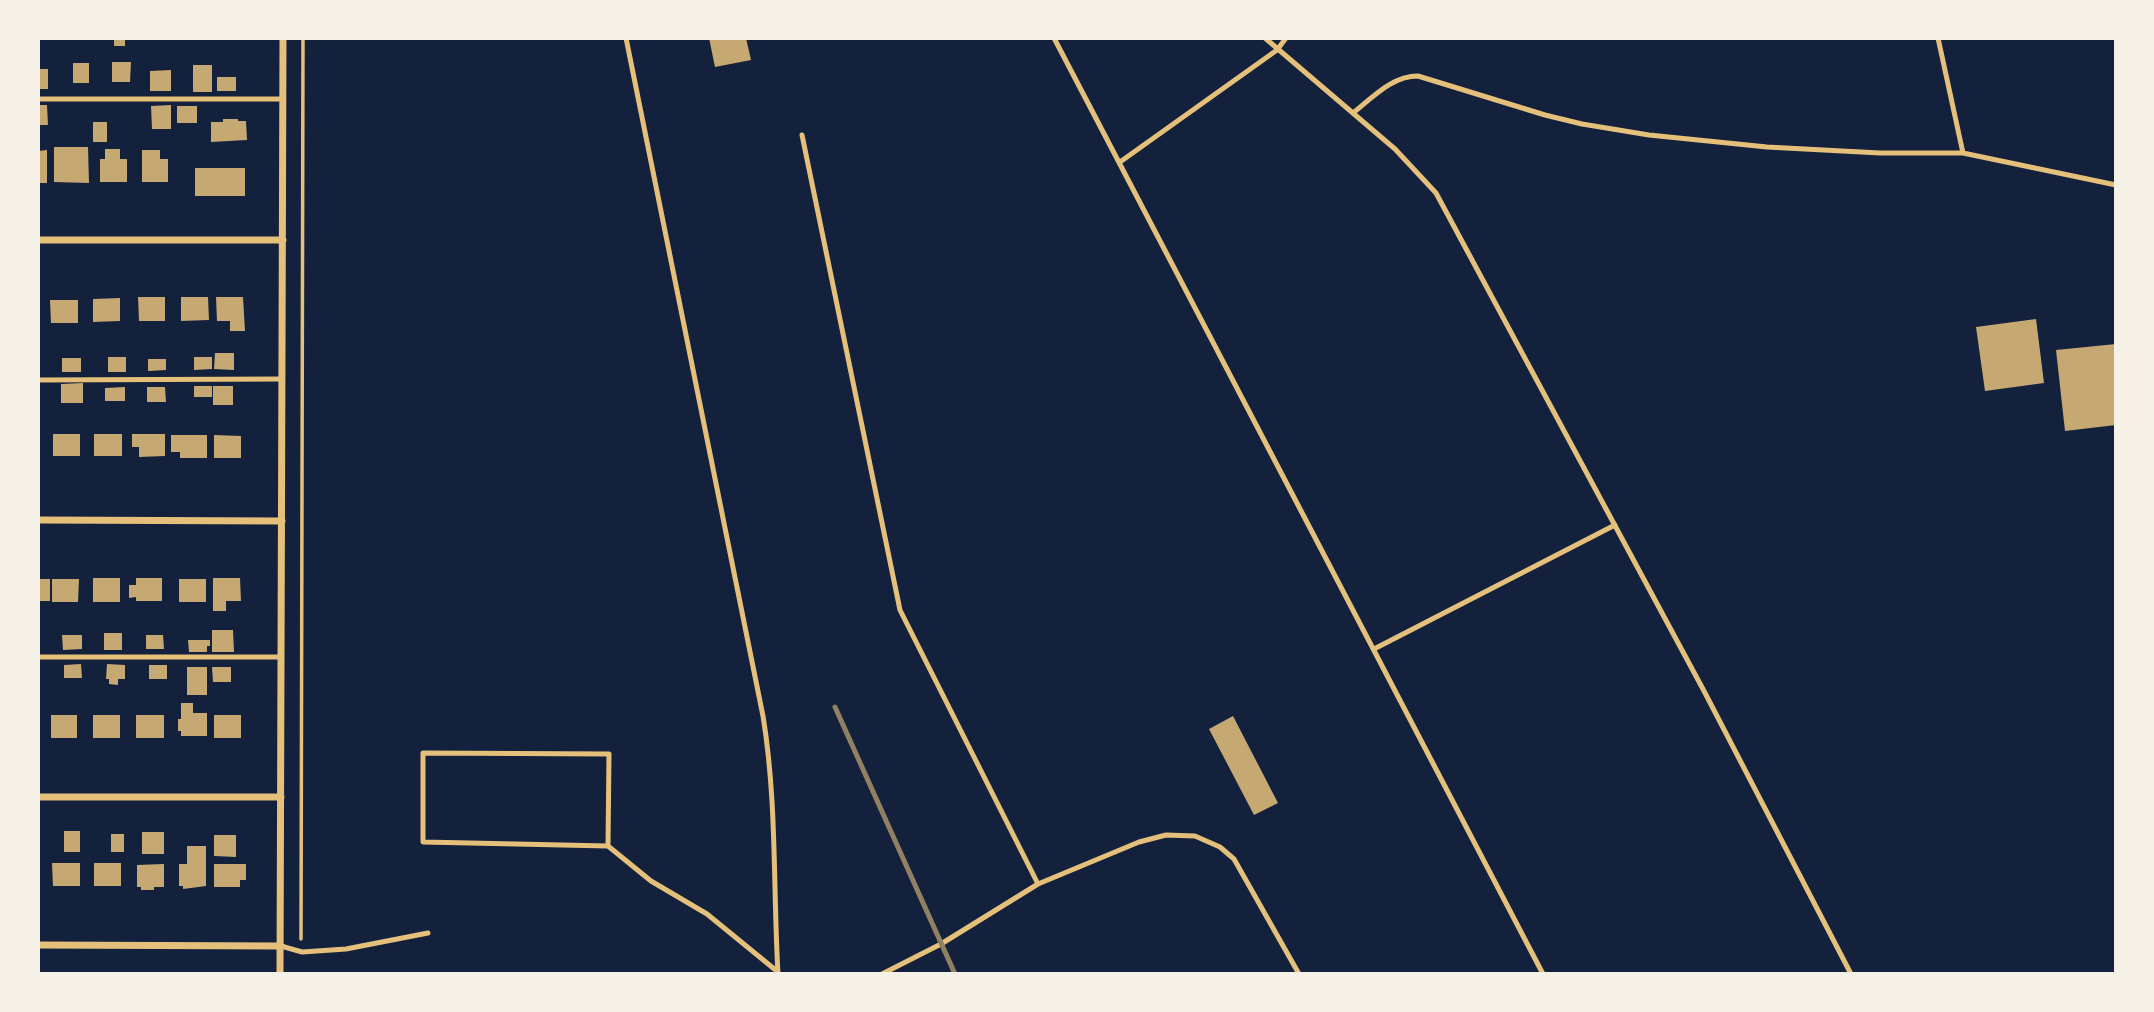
<!DOCTYPE html>
<style>
body{margin:0}
#map{position:relative;width:2154px;height:1012px;overflow:hidden;background:#14213d;font-family:"Alegreya Sans",sans-serif}
canvas{display:block}
.frame{position:absolute;inset:0;border:40px solid #f6f1e7;pointer-events:none}
</style>
<div id="map">
<canvas width="2154" height="1012"></canvas>
<div class="frame"></div>
</div>
<script>
const ctx = document.querySelector('canvas').getContext('2d');
ctx.lineJoin = 'round';
function fillPath(path, color) {
  ctx.fillStyle = color;
  ctx.fill(path, 'evenodd');
}
function stroke(path, color, width, dash) {
  ctx.strokeStyle = color;
  ctx.lineWidth = width;
  ctx.lineCap = dash ? 'butt' : 'round';
  ctx.setLineDash(dash || []);
  ctx.stroke(path);
}
const building = new Path2D(`
 M 114,38 L 125,38 L 125,46 L 114,46 Z
 M 709,38 L 746,38 L 751,60 L 715,67 Z
 M 112,62 L 131,62 L 130,82 L 112,82 Z
 M 73,63 L 89,63 L 89,83 L 73,83 Z
 M 193,65 L 212,65 L 212,92 L 193,92 Z
 M 38,69 L 48,69 L 48,89 L 38,89 Z
 M 171,70 L 171,91 L 150,91 L 150,71 Z
 M 217,77 L 236,77 L 236,91 L 217,91 Z
 M 38,105 L 47,105 L 48,125 L 38,125 Z
 M 171,105 L 171,129 L 152,129 L 151,106 Z
 M 177,106 L 197,106 L 197,123 L 177,123 Z
 M 223,119 L 238,119 L 238,121 L 246,121 L 247,140 L 211,142 L 211,122 L 223,122 Z
 M 93,122 L 107,122 L 107,142 L 93,142 Z
 M 54,147 L 88,147 L 89,183 L 54,182 Z
 M 105,149 L 120,149 L 120,159 L 127,159 L 127,182 L 100,182 L 100,159 L 105,159 Z
 M 47,150 L 47,183 L 38,183 L 38,151 Z
 M 142,150 L 160,150 L 160,159 L 168,159 L 168,182 L 142,182 Z
 M 195,168 L 245,168 L 245,196 L 195,196 Z
 M 138,297 L 165,297 L 165,321 L 139,321 Z
 M 181,297 L 208,297 L 209,320 L 181,321 Z
 M 216,297 L 243,297 L 245,331 L 230,331 L 230,321 L 217,321 Z
 M 120,298 L 120,321 L 93,322 L 93,299 Z
 M 50,300 L 78,300 L 78,323 L 51,323 Z
 M 2036,319 L 2044,383 L 1985,391 L 1976,327 Z
 M 2116,344 L 2116,425 L 2065,431 L 2056,350 Z
 M 215,353 L 234,353 L 234,370 L 214,369 Z
 M 108,357 L 126,357 L 126,372 L 108,372 Z
 M 194,357 L 212,357 L 212,369 L 194,370 Z
 M 62,358 L 81,358 L 81,372 L 62,372 Z
 M 148,359 L 166,359 L 166,370 L 148,371 Z
 M 83,383 L 83,403 L 61,403 L 61,384 Z
 M 194,386 L 212,386 L 212,397 L 194,397 Z
 M 213,386 L 233,386 L 233,405 L 213,405 Z
 M 125,387 L 125,401 L 105,401 L 105,388 Z
 M 147,387 L 165,387 L 166,402 L 147,402 Z
 M 53,434 L 80,434 L 80,456 L 53,456 Z
 M 94,434 L 122,434 L 122,456 L 94,456 Z
 M 132,434 L 165,434 L 165,456 L 139,457 L 139,447 L 132,447 Z
 M 171,435 L 207,435 L 207,458 L 180,458 L 180,452 L 171,452 Z
 M 214,435 L 241,436 L 241,458 L 214,458 Z
 M 93,578 L 120,578 L 120,602 L 93,602 Z
 M 136,578 L 162,578 L 162,601 L 136,601 L 136,597 L 129,598 L 129,585 L 136,585 Z
 M 213,578 L 240,578 L 241,601 L 226,601 L 226,611 L 213,611 Z
 M 38,579 L 50,579 L 50,601 L 38,601 Z
 M 52,579 L 79,579 L 78,602 L 52,602 Z
 M 179,579 L 206,579 L 206,602 L 179,602 Z
 M 212,630 L 233,630 L 234,652 L 212,652 Z
 M 104,633 L 122,633 L 122,650 L 104,650 Z
 M 62,635 L 82,635 L 82,649 L 63,650 Z
 M 146,635 L 163,635 L 164,649 L 146,649 Z
 M 188,640 L 210,640 L 210,646 L 207,646 L 207,652 L 189,652 Z
 M 81,664 L 82,678 L 64,678 L 64,665 Z
 M 107,664 L 125,665 L 125,679 L 118,679 L 118,685 L 109,684 L 109,679 L 106,679 Z
 M 149,665 L 167,665 L 167,679 L 149,679 Z
 M 187,667 L 207,667 L 207,695 L 187,695 Z
 M 212,667 L 231,667 L 231,682 L 213,682 Z
 M 181,703 L 193,703 L 193,713 L 207,713 L 207,736 L 181,736 L 181,731 L 178,731 L 178,719 L 181,719 Z
 M 51,715 L 77,715 L 77,738 L 51,738 Z
 M 93,715 L 120,715 L 120,738 L 93,738 Z
 M 136,715 L 164,715 L 164,738 L 136,738 Z
 M 214,715 L 241,715 L 241,738 L 214,738 Z
 M 1233,716 L 1278,803 L 1254,815 L 1209,729 Z
 M 64,831 L 80,831 L 80,852 L 64,852 Z
 M 142,832 L 164,832 L 164,854 L 142,854 Z
 M 111,834 L 124,834 L 124,852 L 111,852 Z
 M 214,835 L 236,835 L 236,857 L 214,856 Z
 M 187,846 L 206,846 L 206,886 L 183,889 L 183,886 L 179,886 L 179,864 L 187,864 Z
 M 52,863 L 80,863 L 80,886 L 53,886 Z
 M 94,863 L 121,863 L 121,886 L 94,886 Z
 M 164,864 L 164,887 L 154,887 L 154,890 L 141,890 L 141,887 L 137,887 L 137,865 Z
 M 214,864 L 246,864 L 246,880 L 240,880 L 240,887 L 214,887 Z`);
const path = new Path2D(`
 M 301,939 L 303,38`);
const service = new Path2D(`
 M 626,38 L 763,716 C 777,801 773,887 778,974
 M 1054,38 L 1543,974
 M 1265,38 L 1395,149 L 1436,193 L 1704,691 L 1851,974
 M 1938,38 L 1963,153 L 2116,185
 M 38,99 L 283,99
 M 1353,113 C 1373,97 1392,76 1418,76 L 1545,115 L 1582,124 L 1649,135 L 1767,147 L 1880,153 L 1963,153
 M 802,135 L 900,610 L 1038,884
 M 1120,162 L 1277,50 L 1286,38
 M 38,380 L 282,379
 M 1374,649 L 1615,525
 M 38,657 L 281,657
 M 608,846 L 609,754 L 423,753 L 423,842 L 608,846 L 651,881 L 707,914 L 778,972
 M 281,946 L 302,952 L 346,949 L 428,933
 M 882,974 L 941,944 L 1038,884 L 1139,842 L 1166,835 L 1195,836 L 1220,847 L 1234,859 L 1299,974`);
const minor = new Path2D(`
 M 38,240 L 283,240
 M 38,520 L 282,521
 M 38,797 L 281,797
 M 38,945 L 281,946
 M 280,974 L 283,38`);
const rail = new Path2D(`
 M 835,707 L 955,974`);
fillPath(building, '#c6a872');
stroke(path, '#e5c07b', 3.5);
stroke(service, '#e5c07b', 5);
stroke(minor, '#e5c07b', 7);
stroke(rail, '#918062', 5);
</script>
